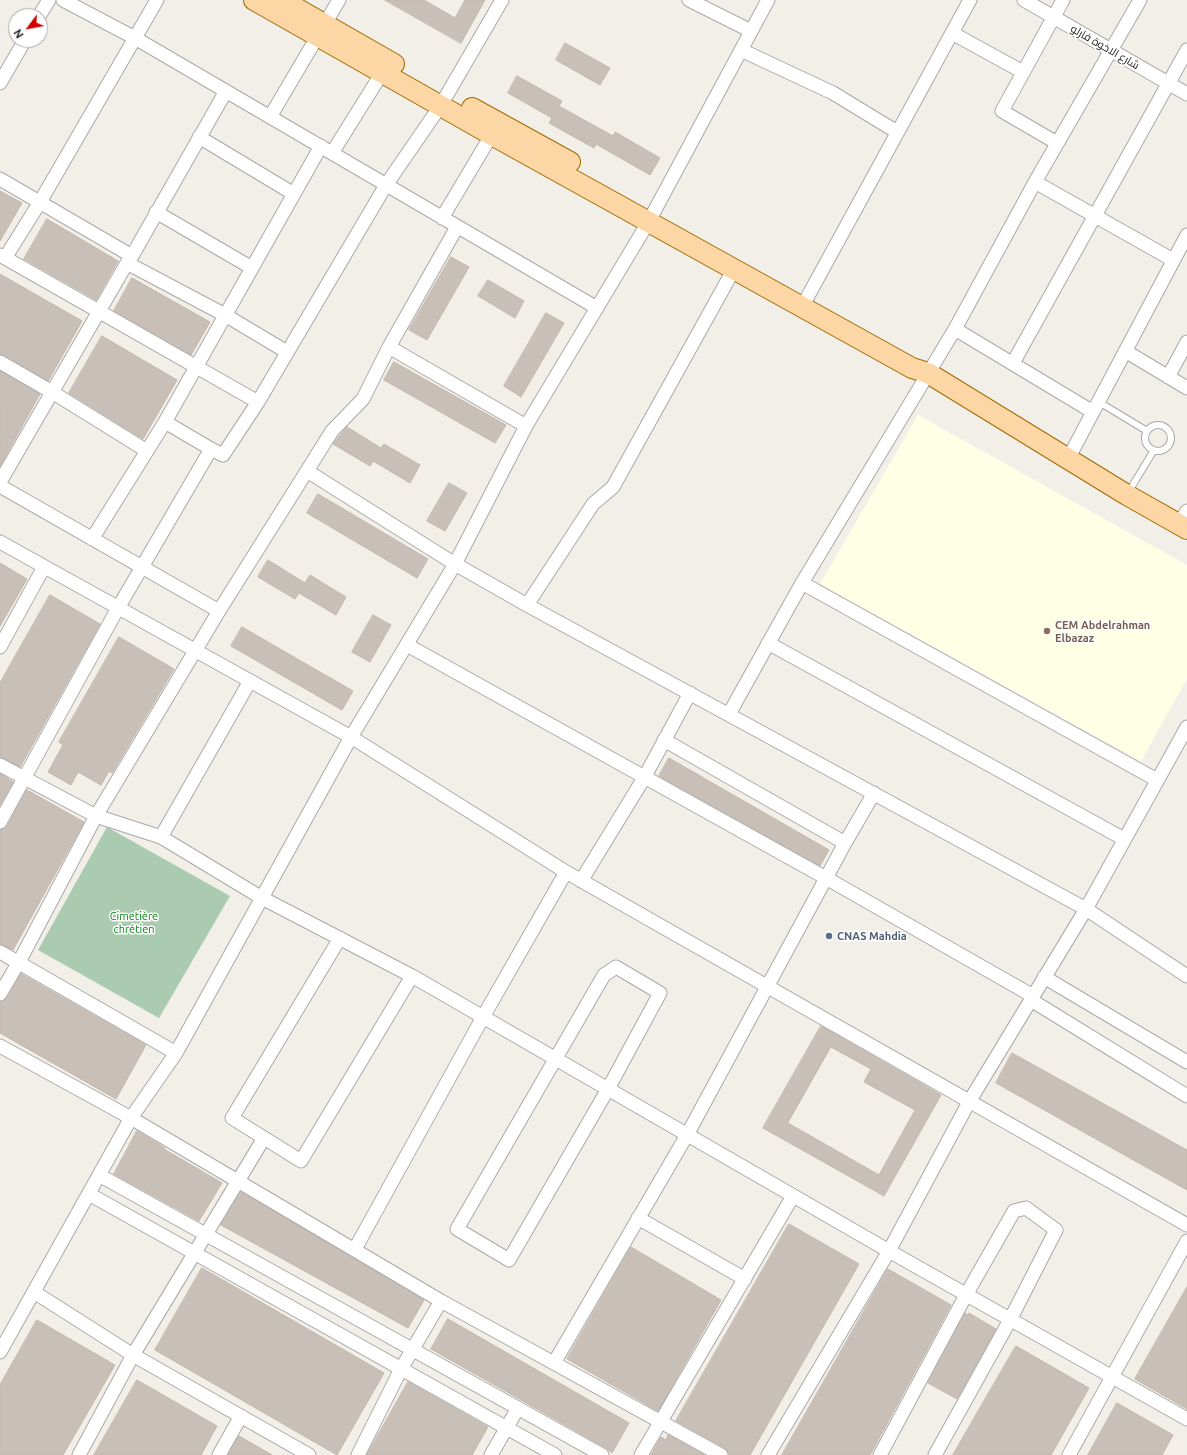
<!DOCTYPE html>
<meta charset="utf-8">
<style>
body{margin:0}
#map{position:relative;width:1187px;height:1455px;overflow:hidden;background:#f2efe9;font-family:Ubuntu,sans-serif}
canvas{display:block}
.north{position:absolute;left:8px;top:8px;width:40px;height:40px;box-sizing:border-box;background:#fff;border:1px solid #a7a7a7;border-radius:50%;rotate:238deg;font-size:11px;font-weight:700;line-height:16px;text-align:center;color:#222}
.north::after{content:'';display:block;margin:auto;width:14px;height:18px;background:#d40000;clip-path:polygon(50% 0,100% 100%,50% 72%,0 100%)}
</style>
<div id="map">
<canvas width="1187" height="1455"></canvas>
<div class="north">N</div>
</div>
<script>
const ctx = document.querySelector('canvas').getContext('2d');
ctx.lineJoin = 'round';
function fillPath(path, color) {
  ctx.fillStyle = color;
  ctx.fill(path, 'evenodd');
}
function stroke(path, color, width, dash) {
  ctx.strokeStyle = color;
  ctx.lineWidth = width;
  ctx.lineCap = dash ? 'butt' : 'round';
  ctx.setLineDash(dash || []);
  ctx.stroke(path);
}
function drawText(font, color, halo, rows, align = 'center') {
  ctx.font = font + ' Ubuntu,Cairo,sans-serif';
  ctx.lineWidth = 3;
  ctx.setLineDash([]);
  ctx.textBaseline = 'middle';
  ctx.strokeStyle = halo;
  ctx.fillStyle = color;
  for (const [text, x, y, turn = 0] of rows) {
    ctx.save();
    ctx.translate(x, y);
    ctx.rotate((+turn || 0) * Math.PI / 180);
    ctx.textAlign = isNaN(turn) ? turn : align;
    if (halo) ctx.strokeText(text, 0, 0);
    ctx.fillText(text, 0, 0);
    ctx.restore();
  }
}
const education = new Path2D(`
 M 918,415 L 1187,565 L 1187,679 L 1141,761 L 820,584 Z`);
const cemetery = new Path2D(`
 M 107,827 L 230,896 L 159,1018 L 38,950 Z`);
const building = new Path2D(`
 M 385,0 L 424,0 L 455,18 L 465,0 L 485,0 L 461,43 Z
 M 565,43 L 610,68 L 600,85 L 556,60 Z
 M 517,76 L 562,101 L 559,106 L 613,136 L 615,132 L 660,158 L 650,175 L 596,144 L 594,148 L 549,123 L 552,118 L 508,93 Z
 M 0,191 L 22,203 L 0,241 Z
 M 47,219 L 118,261 L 96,300 L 24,259 Z
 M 451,257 L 469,267 L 427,340 L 409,330 Z
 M 0,274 L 82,321 L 48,381 L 0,354 Z
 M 132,278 L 210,322 L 191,355 L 114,311 Z
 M 488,280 L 524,301 L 515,318 L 478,296 Z
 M 546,313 L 564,323 L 521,397 L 504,386 Z
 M 102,336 L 177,380 L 143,439 L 69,393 Z
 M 394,362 L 506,425 L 495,443 L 384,380 Z
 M 0,371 L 40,394 L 0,466 Z
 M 347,427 L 381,448 L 384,444 L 420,465 L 410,483 L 373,461 L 370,466 L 333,444 Z
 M 449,483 L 467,493 L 445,531 L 427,521 Z
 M 318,494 L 428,559 L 417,578 L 307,513 Z
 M 268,560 L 305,583 L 310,575 L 346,597 L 336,615 L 299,593 L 295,599 L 258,577 Z
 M 0,563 L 27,579 L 0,626 Z
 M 50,595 L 100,624 L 20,767 L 0,757 L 0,683 Z
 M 373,615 L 391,625 L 370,662 L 352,652 Z
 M 242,627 L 353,691 L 342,710 L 231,646 Z
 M 119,637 L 174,669 L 112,773 L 109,771 L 101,785 L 78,772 L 71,785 L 48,772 L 63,745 L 59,742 Z
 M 669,758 L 829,850 L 820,866 L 659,776 Z
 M 0,774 L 13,782 L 0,805 Z
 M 27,790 L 84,822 L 13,950 L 0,944 L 0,830 L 7,826 Z
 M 21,974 L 146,1045 L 116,1099 L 0,1033 L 0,1002 L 7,998 Z
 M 821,1026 L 941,1095 L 884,1196 L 763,1128 ZM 831,1047 L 871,1069 L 864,1082 L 915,1110 L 879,1175 L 788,1123 Z
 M 1012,1053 L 1187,1150 L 1187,1190 L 996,1083 Z
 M 137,1131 L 165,1148 L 164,1149 L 222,1183 L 199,1221 L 114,1174 Z
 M 241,1192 L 424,1300 L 408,1328 L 221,1225 Z
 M 789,1224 L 859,1264 L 750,1455 L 729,1455 L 725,1448 L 676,1421 Z
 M 631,1247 L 721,1300 L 658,1411 L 567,1359 Z
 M 202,1268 L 384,1373 L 337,1455 L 155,1350 Z
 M 888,1269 L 951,1305 L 870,1455 L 782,1455 Z
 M 1187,1287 L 1187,1409 L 1135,1379 Z
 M 965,1313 L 968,1315 L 969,1313 L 996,1329 L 957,1399 L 928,1383 Z
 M 448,1319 L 629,1423 L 612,1453 L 606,1448 L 431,1349 Z
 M 37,1320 L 115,1365 L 63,1455 L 0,1455 L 0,1385 Z
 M 1016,1346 L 1089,1388 L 1051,1455 L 953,1455 Z
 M 137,1380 L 217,1426 L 201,1455 L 94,1455 Z
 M 408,1382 L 488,1427 L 472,1455 L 367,1455 Z
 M 1117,1403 L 1173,1435 L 1162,1455 L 1088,1455 Z
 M 668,1435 L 704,1455 L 651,1455 L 661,1437 L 666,1440 Z
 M 239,1436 L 272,1455 L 228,1455 Z`);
const lane = new Path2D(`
 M 1099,402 L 1147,431
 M1145 438a13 13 0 1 1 26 0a13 13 0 1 1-26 0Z
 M 1128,493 L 1154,450`);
const street = new Path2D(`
 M 63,0 L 135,38 L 597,308
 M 689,0 L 751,31
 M 1024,0 L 1187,94
 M 39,16 L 49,0
 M 952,33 L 1023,72
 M 741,50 L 833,93 L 897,132
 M 0,83 L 25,40
 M 270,117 L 339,0
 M 199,137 L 294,194
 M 1057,143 L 1002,111 L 1063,0
 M 332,153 L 382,73
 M 0,179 L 132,256
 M 1035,182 L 1173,260
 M 156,212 L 252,268
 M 442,218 L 495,129
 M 0,255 L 258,402
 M 5,258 L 40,202 L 157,0
 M 127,263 L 225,315 L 287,352
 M 802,307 L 970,0
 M 955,329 L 1093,412
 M 389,347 L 526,426
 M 1127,352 L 1187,388
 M 0,362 L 52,392 L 147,451
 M 1013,363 L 1187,50
 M 1168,377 L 1187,342
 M 211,449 L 223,455 L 258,402 L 386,185 L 441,105 L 502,0
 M 1068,459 L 1187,235
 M 307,471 L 455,564 L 527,605 L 1086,909 L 1187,976
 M 0,482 L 127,263 L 132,256 L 226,91
 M 0,486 L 219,611
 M 1179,524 L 1187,511
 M 92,539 L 165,422 L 321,146
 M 0,542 L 351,737 L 566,872 L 1187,1225
 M 802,583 L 1157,780
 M 527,605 L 593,504 L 613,487 L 734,269
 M 768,643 L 1124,839
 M 407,645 L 826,878 L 1033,996
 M 0,647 L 44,567
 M 729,714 L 802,583 L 955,329 L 1035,182 L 1140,0
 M 664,740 L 845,843
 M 0,765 L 96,816 L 161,837 L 262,898 L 412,976 L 889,1251 L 1187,1419
 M 0,822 L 118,608 L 211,449 L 165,422
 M 161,837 L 250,681
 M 581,881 L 644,778 L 690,693
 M 340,938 L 232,1118 L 301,1161 L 412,976
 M 0,952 L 176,1053
 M 616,967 L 660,993 L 608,1089 L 509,1260 L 457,1229 L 604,975 Z
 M 1044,977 L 1187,1062
 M 0,994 L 19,962 L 96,816 L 219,611 L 332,431 L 363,399 L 389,347 L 457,227
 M 1031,1000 L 1187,1096
 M 0,1046 L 131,1118 L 441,1301 L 721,1455
 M 99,1175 L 602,1455
 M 89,1194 L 555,1455
 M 638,1218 L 745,1279
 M 355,1249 L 483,1017 L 566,872
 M 34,1292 L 133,1355 L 309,1455
 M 0,1352 L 131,1118 L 176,1053 L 351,737 L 455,564 L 526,426 L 649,221 L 768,0
 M 554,1363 L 687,1135 L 845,843 L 874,793
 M 79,1455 L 133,1355 L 264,1138
 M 219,1455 L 241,1416
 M 358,1455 L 401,1369 L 441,1301
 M 491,1455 L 518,1408
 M 641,1455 L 793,1196
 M 768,1455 L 889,1251 L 969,1102 L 1086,909 L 1187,727
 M 880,1455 L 966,1295 L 1014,1211 L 1026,1208 L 1056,1230 L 1010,1320 L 935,1455
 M 1069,1455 L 1187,1241`);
const primary = new Path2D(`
 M 254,0 L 492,135 L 912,368 L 928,373 L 1127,495 L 1187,529
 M 282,0 L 394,64
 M 472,108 L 570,162`);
const markers = [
 [1047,631,4,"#8d6e63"],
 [829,936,4,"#5c6f8a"]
];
const streetNames = [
 ["شارع الاخوة فارلو",1105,47,30]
];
const educationNames = [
 ["CEM Abdelrahman",1055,625],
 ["Elbazaz",1055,638]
];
const parkNames = [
 ["Cimetière",134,916],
 ["chrétien",134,929]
];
const serviceNames = [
 ["CNAS Mahdia",837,936]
];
fillPath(education, '#ffffe5');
fillPath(cemetery, '#aacbaf');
fillPath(building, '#c7bfb8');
stroke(building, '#c4b6ab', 1);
stroke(lane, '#a9a9a9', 8);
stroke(street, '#a9a9a9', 15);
stroke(primary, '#a06b00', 22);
stroke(lane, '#fff', 6);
stroke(street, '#fff', 13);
stroke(primary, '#fcd6a4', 20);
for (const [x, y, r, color] of markers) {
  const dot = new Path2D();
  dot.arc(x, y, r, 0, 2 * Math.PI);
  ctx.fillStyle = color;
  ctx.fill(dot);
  stroke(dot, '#fff', 1.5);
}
drawText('11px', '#222', '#fff', streetNames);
drawText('bold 11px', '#785e54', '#fff', educationNames, 'left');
drawText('11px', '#0c8416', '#fff', parkNames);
drawText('bold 11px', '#4e5e75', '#fff', serviceNames, 'left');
</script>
